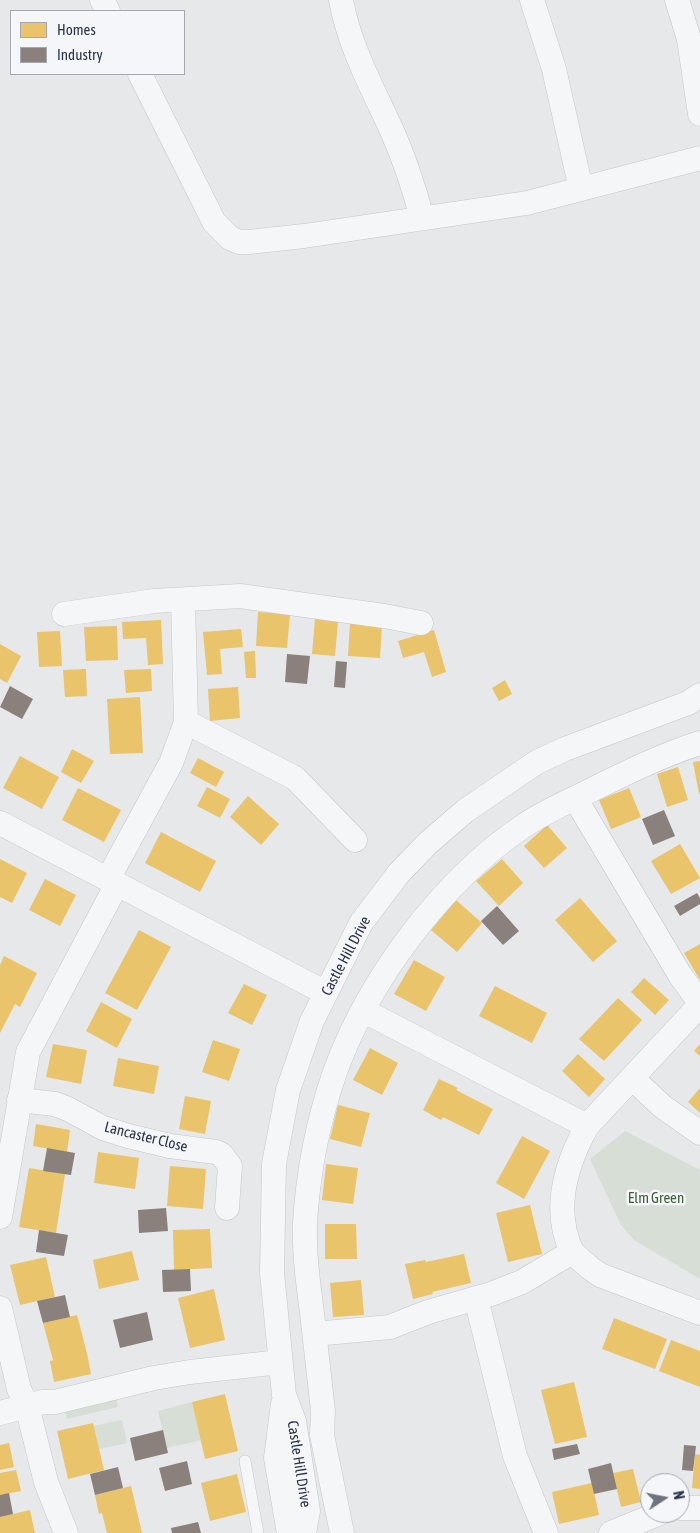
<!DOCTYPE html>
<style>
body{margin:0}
#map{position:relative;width:700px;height:1533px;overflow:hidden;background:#e6e8ea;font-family:"Asap Condensed",sans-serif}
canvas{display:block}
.legend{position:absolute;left:10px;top:10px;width:175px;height:65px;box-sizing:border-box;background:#f4f6f9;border:1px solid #a4a8b1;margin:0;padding:6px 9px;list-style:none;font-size:15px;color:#2b3445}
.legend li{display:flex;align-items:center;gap:10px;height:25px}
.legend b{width:25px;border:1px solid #a4a8b1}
.north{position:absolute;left:640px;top:1473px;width:50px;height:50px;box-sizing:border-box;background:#f4f6f9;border:1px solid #a4a8b1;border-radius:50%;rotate:79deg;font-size:14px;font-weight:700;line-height:20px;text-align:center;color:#2b3445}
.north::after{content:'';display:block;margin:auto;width:18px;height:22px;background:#6c737f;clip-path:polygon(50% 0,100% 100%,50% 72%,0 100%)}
</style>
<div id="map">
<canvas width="700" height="1533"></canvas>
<ul class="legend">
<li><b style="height:14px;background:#e9c46a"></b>Homes</li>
<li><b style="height:14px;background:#8a817c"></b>Industry</li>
</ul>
<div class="north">N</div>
</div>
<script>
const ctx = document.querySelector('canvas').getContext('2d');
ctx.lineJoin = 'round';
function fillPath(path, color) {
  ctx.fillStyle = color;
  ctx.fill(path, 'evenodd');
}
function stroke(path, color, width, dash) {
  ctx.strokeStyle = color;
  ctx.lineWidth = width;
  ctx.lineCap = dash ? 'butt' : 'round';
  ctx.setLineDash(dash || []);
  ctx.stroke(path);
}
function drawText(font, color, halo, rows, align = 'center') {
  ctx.font = font + ' "Asap Condensed",sans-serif';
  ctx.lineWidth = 5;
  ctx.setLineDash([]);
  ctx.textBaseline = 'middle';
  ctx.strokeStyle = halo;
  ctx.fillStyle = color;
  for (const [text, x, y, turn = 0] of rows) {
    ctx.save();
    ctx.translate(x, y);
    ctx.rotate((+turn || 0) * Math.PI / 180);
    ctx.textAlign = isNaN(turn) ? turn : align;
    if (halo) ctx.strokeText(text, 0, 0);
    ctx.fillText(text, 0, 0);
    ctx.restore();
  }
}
const green = new Path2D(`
 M 625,1131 L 700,1170 L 700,1279 L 634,1240 L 621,1225 L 590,1159 Z
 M 116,1396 L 118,1407 L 67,1419 L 65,1409 Z
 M 192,1402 L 201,1440 L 167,1448 L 158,1411 Z
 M 122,1420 L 127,1443 L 99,1449 L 93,1426 Z`);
const homes = new Path2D(`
 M 258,612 L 290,614 L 287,648 L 256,646 Z
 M 315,619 L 338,621 L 335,656 L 312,654 Z
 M 161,620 L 163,664 L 148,665 L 146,638 L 123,639 L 122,622 Z
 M 350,623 L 382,625 L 380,658 L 348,656 Z
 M 117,626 L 118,660 L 86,661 L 84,627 Z
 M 241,629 L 243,647 L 220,649 L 222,674 L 207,675 L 203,632 Z
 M 434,630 L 446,672 L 432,677 L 424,652 L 403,658 L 398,641 Z
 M 60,631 L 62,666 L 39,667 L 37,632 Z
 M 0,644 L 21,656 L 7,683 L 0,679 Z
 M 255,651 L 256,678 L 246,678 L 244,652 Z
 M 86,669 L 87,696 L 65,697 L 63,670 Z
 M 151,669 L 152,691 L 126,693 L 124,670 Z
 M 505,680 L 512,694 L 499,701 L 492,688 Z
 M 238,687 L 240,718 L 210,721 L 208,689 Z
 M 140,697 L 143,753 L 110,754 L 107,699 Z
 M 72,749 L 94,761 L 81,783 L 61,772 Z
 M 20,756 L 59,777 L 42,809 L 3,788 Z
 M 198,758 L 224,772 L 216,787 L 190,773 Z
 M 700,761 L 700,794 L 699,794 L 693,762 Z
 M 678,767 L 688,800 L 667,807 L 657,774 Z
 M 207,787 L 230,799 L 220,818 L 197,806 Z
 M 78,788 L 121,810 L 104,842 L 62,820 Z
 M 629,788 L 641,817 L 611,829 L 599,800 Z
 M 248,796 L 279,824 L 261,845 L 230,817 Z
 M 547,825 L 567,848 L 544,868 L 524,846 Z
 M 161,832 L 216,861 L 200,892 L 145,863 Z
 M 680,844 L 700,878 L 671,894 L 651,861 Z
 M 0,859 L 27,873 L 12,903 L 0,897 Z
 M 502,859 L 523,883 L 499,906 L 476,881 Z
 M 45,879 L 76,895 L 60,926 L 29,910 Z
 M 580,898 L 617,941 L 593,962 L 555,920 Z
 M 456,900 L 482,923 L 457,952 L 431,930 Z
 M 139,930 L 171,947 L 137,1010 L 105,993 Z
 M 700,944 L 700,980 L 684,953 Z
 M 4,956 L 37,973 L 20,1007 L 15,1004 L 0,1033 L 0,965 Z
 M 414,960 L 445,977 L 426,1011 L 394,994 Z
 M 644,978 L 669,1000 L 655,1015 L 631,992 Z
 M 244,984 L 267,995 L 252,1025 L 228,1013 Z
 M 495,986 L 547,1013 L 532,1043 L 479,1016 Z
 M 618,998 L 642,1020 L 604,1061 L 579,1039 Z
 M 101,1002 L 132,1019 L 117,1048 L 86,1031 Z
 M 213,1040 L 240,1049 L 229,1081 L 202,1072 Z
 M 53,1044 L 87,1050 L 81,1084 L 46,1077 Z
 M 700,1044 L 700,1056 L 694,1051 Z
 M 370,1048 L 398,1063 L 382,1095 L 353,1080 Z
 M 578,1054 L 605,1079 L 589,1097 L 562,1071 Z
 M 118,1058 L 159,1066 L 154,1094 L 113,1086 Z
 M 439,1079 L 458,1088 L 456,1090 L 493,1109 L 479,1135 L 443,1117 L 441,1120 L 423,1110 Z
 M 700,1088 L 700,1113 L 688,1102 Z
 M 185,1096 L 211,1101 L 205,1134 L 179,1129 Z
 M 338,1105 L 370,1113 L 361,1147 L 330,1139 Z
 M 36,1124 L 70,1130 L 67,1152 L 33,1146 Z
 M 522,1136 L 550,1151 L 524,1199 L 496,1183 Z
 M 98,1152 L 139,1158 L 135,1189 L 94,1183 Z
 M 326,1164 L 358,1168 L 353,1204 L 322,1200 Z
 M 170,1166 L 206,1169 L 203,1209 L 167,1206 Z
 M 29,1168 L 65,1174 L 56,1233 L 19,1227 Z
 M 530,1205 L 542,1254 L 508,1262 L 496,1213 Z
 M 325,1224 L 356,1224 L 357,1259 L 325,1259 Z
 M 210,1229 L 212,1268 L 174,1270 L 173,1230 Z
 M 132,1251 L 139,1280 L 99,1289 L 93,1260 Z
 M 464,1254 L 471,1283 L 432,1292 L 433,1294 L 413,1299 L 405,1264 L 425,1260 L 426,1262 Z
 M 46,1257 L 55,1297 L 20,1305 L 10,1265 Z
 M 361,1280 L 364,1315 L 333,1317 L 330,1283 Z
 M 214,1289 L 225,1340 L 190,1348 L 178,1298 Z
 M 77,1315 L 87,1353 L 91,1374 L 54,1382 L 50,1361 L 53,1360 L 43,1323 Z
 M 614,1318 L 667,1339 L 655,1369 L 602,1349 Z
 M 671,1340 L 700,1351 L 700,1387 L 659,1371 Z
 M 574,1382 L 587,1437 L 555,1444 L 541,1390 Z
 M 225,1394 L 238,1451 L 205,1459 L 192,1402 Z
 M 93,1423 L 104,1470 L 68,1479 L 57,1431 Z
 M 9,1443 L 14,1467 L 0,1470 L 0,1445 Z
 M 695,1454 L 700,1455 L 700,1489 L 692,1488 Z
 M 633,1469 L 641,1502 L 621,1507 L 613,1473 Z
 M 16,1470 L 21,1491 L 0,1495 L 0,1473 Z
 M 237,1474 L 246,1512 L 210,1521 L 201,1483 Z
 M 592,1483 L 599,1515 L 559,1524 L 552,1492 Z
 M 131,1486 L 142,1533 L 107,1533 L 102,1513 L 99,1514 L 95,1495 Z
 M 30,1510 L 35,1533 L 0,1533 L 0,1517 Z`);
const industry = new Path2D(`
 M 287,654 L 310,656 L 307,684 L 285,682 Z
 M 336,661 L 347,662 L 345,688 L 334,687 Z
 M 10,686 L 33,699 L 22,719 L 0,707 Z
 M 664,810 L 675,836 L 653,845 L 642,819 Z
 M 697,893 L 700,898 L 700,904 L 680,916 L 674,906 Z
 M 497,906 L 519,931 L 503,945 L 481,921 Z
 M 47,1148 L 75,1153 L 71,1175 L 43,1171 Z
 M 166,1208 L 168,1231 L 139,1233 L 138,1210 Z
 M 39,1230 L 68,1235 L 64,1256 L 36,1252 Z
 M 190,1269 L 191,1291 L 163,1292 L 162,1270 Z
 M 65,1295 L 70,1317 L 43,1323 L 37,1301 Z
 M 147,1312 L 153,1340 L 120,1348 L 113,1320 Z
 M 163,1430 L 168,1453 L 135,1461 L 130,1438 Z
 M 577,1444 L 580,1454 L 554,1460 L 552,1449 Z
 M 684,1445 L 696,1446 L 693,1471 L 682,1470 Z
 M 187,1461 L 192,1484 L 165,1491 L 159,1468 Z
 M 611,1463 L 617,1489 L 594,1494 L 588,1469 Z
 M 118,1467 L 123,1488 L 95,1495 L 90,1474 Z
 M 9,1493 L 13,1514 L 0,1517 L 0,1495 Z
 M 198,1522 L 201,1533 L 172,1533 L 171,1528 Z`);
const service = new Path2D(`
 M 245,1461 L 258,1533`);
const minor = new Path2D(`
 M 102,0 L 108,11
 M 341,0 C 349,46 373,89 392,131 C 405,160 414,188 422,218
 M 532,0 L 554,69 L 581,189
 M 677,0 L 689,39 L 700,114
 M 140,74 L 214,222 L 230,238 L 239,242 L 249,242 L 304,236 L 527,203 L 700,158
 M 64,614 L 154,601 L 240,596 L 384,616 L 421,623
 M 186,722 L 295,778 L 355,840
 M 575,798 L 680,975 L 700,1003
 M 0,823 L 326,993
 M 108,879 L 171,763 L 186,722 L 183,600
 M 364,1011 L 587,1126 L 700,1005
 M 633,1079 L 663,1107 L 700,1133
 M 19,1100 L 55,1104 L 68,1109 L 103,1128 L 128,1136 L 170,1146 L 216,1152 L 222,1155 L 230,1166 L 227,1208
 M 0,1217 L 28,1052 L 117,884
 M 572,1252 L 590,1268 L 600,1275 L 700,1313
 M 476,1298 L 515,1456 L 546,1533
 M 0,1308 L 19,1389 L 27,1406 L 46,1482 L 66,1533
 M 315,1334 L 390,1327 L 428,1312 L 491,1294 L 522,1282 L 572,1252 C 552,1210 566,1164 587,1126
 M 283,1404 L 276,1458 L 289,1533
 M 0,1413 L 43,1402 L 55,1402 L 154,1378 L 190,1372 L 280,1362
 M 680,1508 L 700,1508
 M 304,1533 L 308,1511 L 294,1421 L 284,1395 L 272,1273 L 274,1164 L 288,1090 L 312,1021 L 361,923 L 399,873 L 428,843 L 465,811 L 537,762 L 565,749 L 688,703 L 700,695
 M 342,1533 L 322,1435 L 323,1411 C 319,1378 316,1346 312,1313 C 308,1283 304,1253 305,1223 C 308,1172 318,1121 335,1072 C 368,981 441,882 522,827 C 539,815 557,807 575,798 C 616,778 656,757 700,743
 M 611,1533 L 660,1513`);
const streetNames = [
 ["Castle Hill Drive",346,956,-62],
 ["Lancaster Close",146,1137,14],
 ["Castle Hill Drive",299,1464,81]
];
const parkNames = [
 ["Elm Green",656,1198]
];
fillPath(green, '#d6ded6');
fillPath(homes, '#e9c46a');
fillPath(industry, '#8a817c');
stroke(service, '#c4c6c8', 12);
stroke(minor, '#c4c6c8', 25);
stroke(service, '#f5f6f7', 11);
stroke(minor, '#f5f6f7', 24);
drawText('15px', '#2b3445', '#f4f6f9', streetNames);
drawText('15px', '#3f6138', '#f4f6f9', parkNames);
</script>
